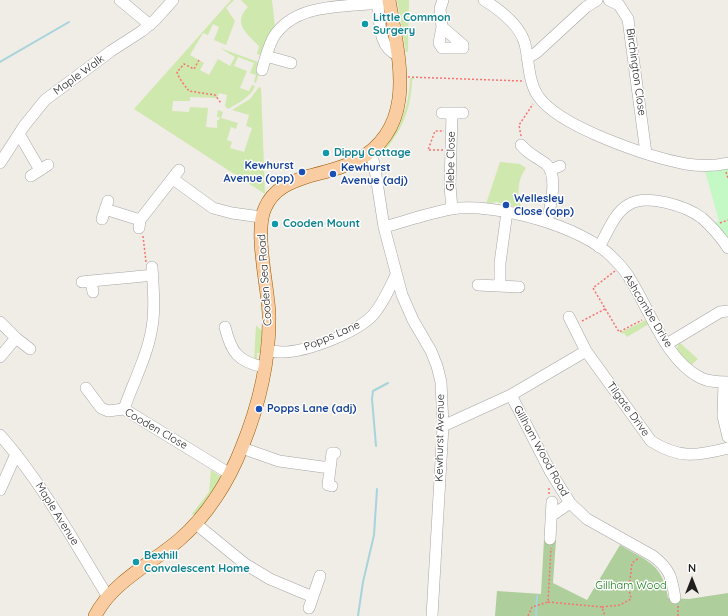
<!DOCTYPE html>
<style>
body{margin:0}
#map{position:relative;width:728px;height:616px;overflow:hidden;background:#f0ece6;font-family:Quicksand,sans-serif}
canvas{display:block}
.north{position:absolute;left:672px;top:560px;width:40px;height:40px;-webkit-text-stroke:3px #fff;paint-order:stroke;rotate:0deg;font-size:11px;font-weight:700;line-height:16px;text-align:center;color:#1f1f1f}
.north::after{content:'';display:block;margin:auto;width:14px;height:18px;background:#1f1f1f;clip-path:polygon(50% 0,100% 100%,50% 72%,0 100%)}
</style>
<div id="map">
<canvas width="728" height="616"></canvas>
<div class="north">N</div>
</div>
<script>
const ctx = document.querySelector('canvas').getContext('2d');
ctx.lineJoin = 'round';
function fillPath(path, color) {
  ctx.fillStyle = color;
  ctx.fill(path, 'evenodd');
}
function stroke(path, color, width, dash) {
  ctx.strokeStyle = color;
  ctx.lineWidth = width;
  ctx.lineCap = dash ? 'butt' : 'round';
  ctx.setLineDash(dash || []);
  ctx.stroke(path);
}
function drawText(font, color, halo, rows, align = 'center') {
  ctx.font = font + ' Quicksand,sans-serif';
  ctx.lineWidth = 3;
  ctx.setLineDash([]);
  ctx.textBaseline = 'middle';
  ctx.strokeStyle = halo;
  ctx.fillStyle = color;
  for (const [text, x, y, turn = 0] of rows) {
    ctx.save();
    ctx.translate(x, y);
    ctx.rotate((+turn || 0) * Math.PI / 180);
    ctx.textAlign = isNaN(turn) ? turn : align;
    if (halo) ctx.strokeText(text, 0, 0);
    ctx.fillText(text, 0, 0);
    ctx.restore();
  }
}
const grass = new Path2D(`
 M 231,0 L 234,0 L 226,8 L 235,21 L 226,45 L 214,40 L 219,27 L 213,24 L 208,35 L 203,33 L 190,55 L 204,63 L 200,70 L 209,75 L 218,59 L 230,66 L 235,57 L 220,48 L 258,62 L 261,67 L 256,83 L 254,82 L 256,75 L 250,73 L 254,63 L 238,57 L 234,66 L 247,71 L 240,88 L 249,91 L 252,85 L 255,86 C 251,97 238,103 228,109 L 225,106 L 227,95 L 219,93 L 217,98 L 190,97 L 190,101 L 173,101 L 172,111 L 189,112 L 190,107 L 208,108 L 206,127 L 217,128 L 217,120 L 219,120 L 220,117 L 217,117 L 218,110 L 223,112 L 221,118 L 238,123 L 236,129 L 231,127 L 227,140 L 232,142 L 230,148 L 244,152 L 252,128 L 246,126 L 249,115 L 232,110 L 250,99 L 259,87 L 261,88 L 265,194 L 134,109 Z
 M 241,0 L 272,0 L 275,27 L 260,55 L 257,54 L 259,46 C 247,34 232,23 248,7 Z
 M 397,0 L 409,0 L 408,52 L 406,52 Z
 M 410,78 L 415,78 L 412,80 C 411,110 402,130 383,153 L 382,151 C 400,126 409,109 410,78 Z
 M 500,162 L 520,164 L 526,168 C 517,180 517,194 521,208 L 496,202 L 486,204 Z
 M 646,320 L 649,324 L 627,337 L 624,333 L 622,334 L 621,332 Z
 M 256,325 L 262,331 L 260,353 L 257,353 L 257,360 L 254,361 Z
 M 679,342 L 698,359 L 690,366 L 676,351 Z
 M 211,470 L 220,476 L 221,482 L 197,517 L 192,514 L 209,492 Z`);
const forest = new Path2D(`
 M 544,539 L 556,540 L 553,583 L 587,600 L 620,545 C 647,561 663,564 668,598 L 689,599 L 728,593 L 728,616 L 495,616 L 497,591 L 541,594 Z`);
const park = new Path2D(`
 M 728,167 L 728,243 L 715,223 L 719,221 L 705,171 Z`);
const stream = new Path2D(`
 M 0,62 L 69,22
 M 376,446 L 372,399 L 373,391 L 388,383
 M 358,616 L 363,582 L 374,535 L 377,489
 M 536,616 L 537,596`);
const path = new Path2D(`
 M 199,60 L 194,69 L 184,64 L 177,72 C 179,79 185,86 189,91 L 215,95 L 221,103
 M 408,77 L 522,81
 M 521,136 L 519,125 L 533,104
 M 443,150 L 428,150 L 435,131 L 444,131
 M 726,172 L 728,178
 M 720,223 L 728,220
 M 143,236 L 146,262
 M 615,271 L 593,288 L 619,332 L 642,320
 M 582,321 L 605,309
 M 549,494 L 549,486
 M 548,602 L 602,607 L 605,616
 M 602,607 L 620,605 L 631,599 L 629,589 L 632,563 L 639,558
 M 528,616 L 532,607 L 548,602 L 551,548
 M 678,616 L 678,606`);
const minor = new Path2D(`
 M 120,0 L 150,25
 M 484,0 C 500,10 520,25 525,44 C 529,61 528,81 538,96 C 559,127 649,157 686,164 C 699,166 715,166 728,163
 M 609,0 L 619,5 L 628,19 L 646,153
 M 378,4 C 380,22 378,48 398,55
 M 442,27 L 439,43 L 442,48 L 463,48 L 463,45 L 442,27 L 440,9 L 443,0
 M 266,56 L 291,63
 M 527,58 L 536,53 L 586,7 L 597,0
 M 262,70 C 265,59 268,48 273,38 C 296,0 350,8 389,2
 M 442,113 L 463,113
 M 19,134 L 40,170
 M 521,145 C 528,154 537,157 546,164 C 559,175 550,208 547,222
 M 369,152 L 374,163 L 384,227 L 402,295 L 413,320 L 431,351 L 437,366 L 441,382 L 443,426 L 432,616
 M 0,163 L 24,126 L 45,100 L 111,51 L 142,31 L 155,20 L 173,0
 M 550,170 L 560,166
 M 31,176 L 48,165
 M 173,179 L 213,208 L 232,213 L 261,217
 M 105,209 L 140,220
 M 452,209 L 450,186 L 452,113
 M 102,219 L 108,201
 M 384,227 C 406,221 429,213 451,209 C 494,202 583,226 613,258 C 619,264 626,271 630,279 C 650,310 666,361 701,378 C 709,382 719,382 728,382
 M 139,228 L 140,220 L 179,170
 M 599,247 C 607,234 614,213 628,205 C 646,193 686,206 702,218 C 712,227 721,237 728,248
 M 91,281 L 93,292
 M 82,282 C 105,279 129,278 153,275
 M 478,285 L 519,287
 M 500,286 L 500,263 L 507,212
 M 569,317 L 586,351 L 651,441 C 679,459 697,456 728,448
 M 0,322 L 16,338
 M 225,327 C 231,352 238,362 264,367
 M 667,344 L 720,312 L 728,311
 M 267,351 C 272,351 277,352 282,352 C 307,352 356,333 373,315 C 383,304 389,289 396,275
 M 0,357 L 16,338 L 30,349
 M 724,382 L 723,416 L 728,437
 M 86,388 L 101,408 L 108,411 L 124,409 L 230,474
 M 511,395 L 550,471 L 570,503 L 587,519 L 653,556 C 670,569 672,578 675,598
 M 124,409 C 134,380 150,351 153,320 C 155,302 153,285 152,267
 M 443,426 L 511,395 L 586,351
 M 0,435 C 43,484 74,542 108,597
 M 242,448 L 279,461 L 330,468
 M 332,486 L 328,485 L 332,453 L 335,453
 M 0,490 L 16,454
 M 551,516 L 570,503
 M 196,524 L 245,564 L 270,579 L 313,597
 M 550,539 L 552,502
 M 309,608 L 320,576`);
const major = new Path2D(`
 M 95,616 C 112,582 151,564 179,540 C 207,516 229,481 242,447 C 259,405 270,359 269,314 C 268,287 254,231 265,208 C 273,189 290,182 309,176 C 325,172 342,168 356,161 C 420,127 398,56 389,0`);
const markers = [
 [365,24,4,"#0f9aa8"],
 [326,153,4,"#0f9aa8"],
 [302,172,4,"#1a4fb4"],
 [333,174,4,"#1a4fb4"],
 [506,205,4,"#1a4fb4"],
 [275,224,4,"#0f9aa8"],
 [259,409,4,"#1a4fb4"],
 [136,562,4,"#0f9aa8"]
];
const cultureNames = [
 ["Little Common",373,18],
 ["Surgery",373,31],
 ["Dippy Cottage",334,153],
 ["Cooden Mount",283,224],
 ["Bexhill",144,556],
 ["Convalescent Home",144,569]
];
const streetNames = [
 ["Birchington Close",636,72,82],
 ["Maple Walk",79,75,-36],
 ["Glebe Close",451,161,-89],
 ["Cooden Sea Road",265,280,-94],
 ["Ashcombe Drive",648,311,59],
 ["Popps Lane",332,336,-23],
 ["Tilgate Drive",628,409,54],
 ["Cooden Close",156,429,30],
 ["Kewhurst Avenue",440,438,-89],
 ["Gillham Wood Road",541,451,61],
 ["Maple Avenue",57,514,58]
];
const transitNames = [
 ["Kewhurst",294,166,"right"],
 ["Avenue (opp)",294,179,"right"],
 ["Kewhurst",341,168],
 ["Avenue (adj)",341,181],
 ["Wellesley",514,199],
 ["Close (opp)",514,212],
 ["Popps Lane (adj)",267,409]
];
const parkNames = [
 ["Gillham Wood",631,586]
];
fillPath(grass, '#cfe8ad');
fillPath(forest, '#aece9b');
fillPath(park, '#c4f8c4');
stroke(stream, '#a7d4dc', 2);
stroke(minor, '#a6a6a6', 12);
stroke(major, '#975b03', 14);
stroke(path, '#f77370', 1.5, [2, 2]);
stroke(minor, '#fff', 11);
stroke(major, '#facca1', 13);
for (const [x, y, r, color] of markers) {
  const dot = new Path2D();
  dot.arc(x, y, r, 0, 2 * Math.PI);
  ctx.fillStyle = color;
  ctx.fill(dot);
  stroke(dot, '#fff', 1.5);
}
drawText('bold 11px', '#0d838f', '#fff', cultureNames, 'left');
drawText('11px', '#1f1f1f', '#fff', streetNames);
drawText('bold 11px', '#164399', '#fff', transitNames, 'left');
drawText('11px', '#0e7c0f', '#fff', parkNames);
</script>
